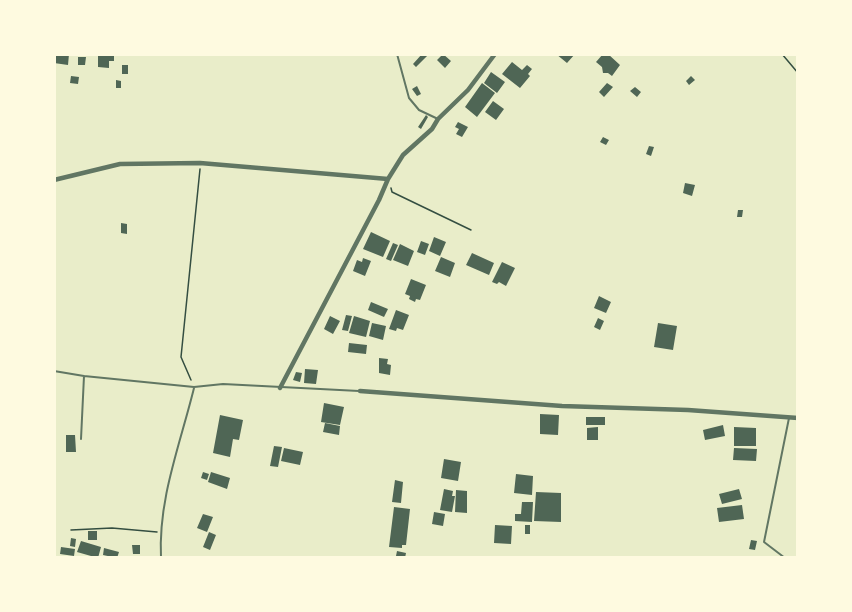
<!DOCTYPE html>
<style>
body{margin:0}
#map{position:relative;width:852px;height:612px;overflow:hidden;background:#e9edc9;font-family:Figtree,sans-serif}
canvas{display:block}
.frame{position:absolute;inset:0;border:56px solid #fefae0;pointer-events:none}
</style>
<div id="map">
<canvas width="852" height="612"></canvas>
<div class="frame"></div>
</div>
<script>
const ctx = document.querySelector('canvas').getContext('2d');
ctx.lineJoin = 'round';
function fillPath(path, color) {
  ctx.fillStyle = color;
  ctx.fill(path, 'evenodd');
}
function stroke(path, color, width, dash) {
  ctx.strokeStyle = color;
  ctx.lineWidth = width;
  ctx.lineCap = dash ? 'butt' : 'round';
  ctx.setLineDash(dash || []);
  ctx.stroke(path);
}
const building = new Path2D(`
 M 56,54 L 69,54 L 68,65 L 54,63 Z
 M 98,54 L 114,54 L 114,61 L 109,61 L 109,68 L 98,67 Z
 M 422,54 L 429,54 L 416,67 L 413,64 Z
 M 443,54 L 451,61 L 445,68 L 437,60 Z
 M 556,54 L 575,54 L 567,63 Z
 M 603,54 L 608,54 L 620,65 L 612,76 L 608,73 L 603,73 L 602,67 L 596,62 Z
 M 78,57 L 86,57 L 85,65 L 78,65 Z
 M 512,62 L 522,70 L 527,65 L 532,69 L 528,74 L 530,76 L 520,88 L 502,74 Z
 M 122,65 L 128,65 L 128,74 L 122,74 Z
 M 491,72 L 505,82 L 497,93 L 484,83 Z
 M 71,76 L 79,77 L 78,84 L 70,83 Z
 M 691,76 L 695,80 L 689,85 L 686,81 Z
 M 116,80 L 121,81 L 121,88 L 116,88 Z
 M 482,83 L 495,93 L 477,117 L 465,107 Z
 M 607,83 L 613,87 L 604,97 L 599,92 Z
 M 417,86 L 421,94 L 417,96 L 412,89 Z
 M 635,87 L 641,92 L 637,97 L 630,91 Z
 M 493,101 L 504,109 L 496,120 L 485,112 Z
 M 426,115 L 428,117 L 421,129 L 418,127 Z
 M 458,122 L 468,127 L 462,137 L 456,134 L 459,129 L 455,127 Z
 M 603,137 L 609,140 L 606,145 L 600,142 Z
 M 649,146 L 654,147 L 651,156 L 646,154 Z
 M 685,183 L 695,185 L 692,196 L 683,193 Z
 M 738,210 L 743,210 L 742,217 L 737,217 Z
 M 121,223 L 127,224 L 127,234 L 121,233 Z
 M 371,232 L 390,241 L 383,257 L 363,249 Z
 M 434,237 L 446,242 L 440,256 L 429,251 Z
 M 421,241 L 429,244 L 425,255 L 417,252 Z
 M 393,243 L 398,245 L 391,261 L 386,259 Z
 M 400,244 L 414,251 L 408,266 L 393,260 Z
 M 472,253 L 494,263 L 489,275 L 466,265 Z
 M 441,257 L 455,263 L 450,277 L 435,271 Z
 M 363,258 L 371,261 L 365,276 L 353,271 L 357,260 L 362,262 Z
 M 502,262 L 515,268 L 506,286 L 499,282 L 497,284 L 492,282 Z
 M 411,279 L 426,285 L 420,300 L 416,299 L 415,302 L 409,299 L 410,296 L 405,294 Z
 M 599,296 L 611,302 L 606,313 L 594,308 Z
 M 371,302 L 388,309 L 384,317 L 368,310 Z
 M 396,310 L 409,315 L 403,330 L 397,328 L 396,331 L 389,329 Z
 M 346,315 L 352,316 L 348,331 L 342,330 Z
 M 330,316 L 340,321 L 333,334 L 324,329 Z
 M 354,316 L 370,321 L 366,337 L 349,333 Z
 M 598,318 L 604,321 L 600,330 L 594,327 Z
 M 372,323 L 386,326 L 383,340 L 369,336 Z
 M 658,323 L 677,326 L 673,350 L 654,347 Z
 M 349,343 L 367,345 L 366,354 L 348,352 Z
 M 379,358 L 388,359 L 387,364 L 391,365 L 390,375 L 379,373 Z
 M 305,369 L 318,370 L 316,384 L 304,383 Z
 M 296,372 L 302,373 L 300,382 L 293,380 Z
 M 324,403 L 344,407 L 340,425 L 321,422 Z
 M 540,414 L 559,415 L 558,435 L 540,434 Z
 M 220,415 L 243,420 L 239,440 L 233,439 L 230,457 L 213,453 Z
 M 586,417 L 605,417 L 605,425 L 586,425 Z
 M 325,423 L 340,426 L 339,435 L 323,432 Z
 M 723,425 L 725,436 L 705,440 L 703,430 Z
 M 598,427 L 598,440 L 587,440 L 587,428 Z
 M 734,427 L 756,428 L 756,446 L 734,446 Z
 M 66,435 L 75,435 L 76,452 L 66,452 Z
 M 274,446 L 282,447 L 278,467 L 270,466 Z
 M 284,448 L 303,452 L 300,465 L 281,461 Z
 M 734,448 L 757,449 L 756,461 L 733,460 Z
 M 444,459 L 461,462 L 458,481 L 441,478 Z
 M 203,472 L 209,474 L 207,480 L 201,478 Z
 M 211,472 L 230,478 L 227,489 L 208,482 Z
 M 516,474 L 533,476 L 532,495 L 514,493 Z
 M 395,480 L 403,482 L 401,503 L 392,502 Z
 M 444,489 L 453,491 L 452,496 L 455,496 L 452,512 L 440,510 Z
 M 739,489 L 742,499 L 722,504 L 719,494 Z
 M 456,490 L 467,491 L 467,513 L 455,512 Z
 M 536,492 L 561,493 L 561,522 L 534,521 Z
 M 522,502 L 533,502 L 532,522 L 515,521 L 515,514 L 521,514 Z
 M 742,505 L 744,519 L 719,522 L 717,508 Z
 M 394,507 L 410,509 L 406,545 L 402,545 L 402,548 L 389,547 Z
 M 434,512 L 445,514 L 443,526 L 432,524 Z
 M 203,514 L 213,517 L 207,532 L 197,528 Z
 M 495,525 L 512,526 L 511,544 L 494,543 Z
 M 525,525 L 530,525 L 530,534 L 525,534 Z
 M 88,531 L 97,531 L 97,540 L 88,540 Z
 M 209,532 L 216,535 L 210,550 L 203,547 Z
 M 71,538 L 76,539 L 75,547 L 70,546 Z
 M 751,540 L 757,541 L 755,550 L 749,549 Z
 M 81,541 L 101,547 L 98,558 L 77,552 Z
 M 132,545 L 140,545 L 140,554 L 133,554 Z
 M 61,547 L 75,549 L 74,556 L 60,554 Z
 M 104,548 L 119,552 L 117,558 L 103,555 Z
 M 397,551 L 406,553 L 405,558 L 396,556 Z`);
const path = new Path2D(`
 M 782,54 L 798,73
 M 391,188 L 392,192 L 471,230
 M 191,380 L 181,357 L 200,169
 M 71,530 L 112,528 L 157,532`);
const service = new Path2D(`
 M 397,54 L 409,98 L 419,110 L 438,119
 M 54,371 L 84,376 L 81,439
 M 84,376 L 194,387 L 223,384 L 359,391
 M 161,558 C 158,499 180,445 194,388
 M 785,558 L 764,542 L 789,418`);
const minor = new Path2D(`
 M 54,180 L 120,164 L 200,163 L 388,179
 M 280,388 L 379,200 L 388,179 L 403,155 L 432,129 L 438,119 L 468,90 L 495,54
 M 360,391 L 562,406 L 688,410 L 798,418`);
fillPath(building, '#4f6655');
stroke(path, '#344e41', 1.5);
stroke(service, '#617663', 2);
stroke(minor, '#617663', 4.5);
</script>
